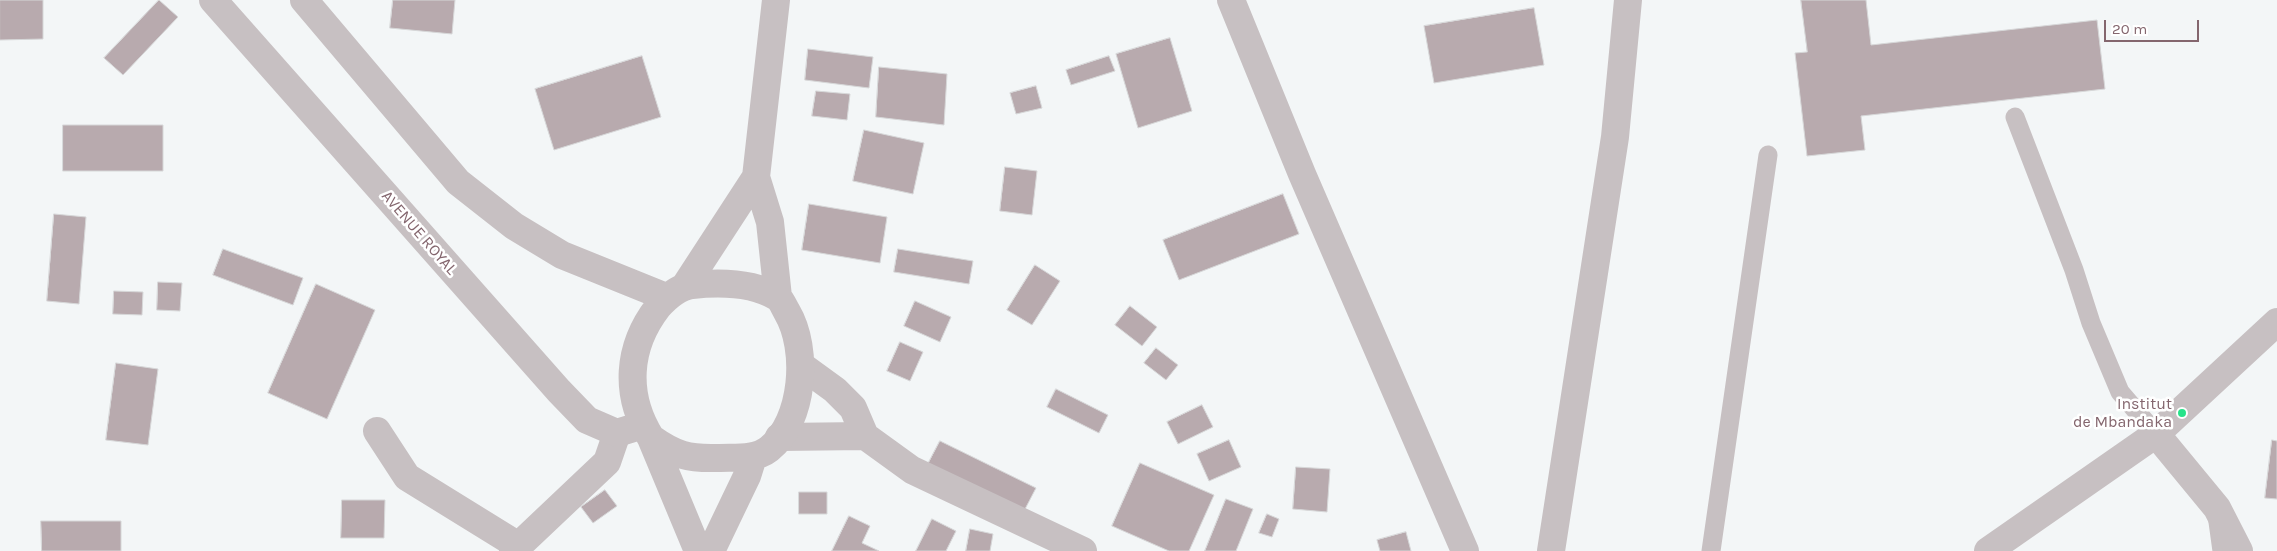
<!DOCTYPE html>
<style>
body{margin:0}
#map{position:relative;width:2277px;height:551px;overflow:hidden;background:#f3f6f7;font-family:Karla,sans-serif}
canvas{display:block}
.scale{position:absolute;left:2104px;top:20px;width:95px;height:22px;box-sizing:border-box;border:2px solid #84666e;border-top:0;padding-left:6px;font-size:15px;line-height:18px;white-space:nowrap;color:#84666e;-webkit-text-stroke:4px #fff;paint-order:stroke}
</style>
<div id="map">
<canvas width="2277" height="551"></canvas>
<div class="scale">20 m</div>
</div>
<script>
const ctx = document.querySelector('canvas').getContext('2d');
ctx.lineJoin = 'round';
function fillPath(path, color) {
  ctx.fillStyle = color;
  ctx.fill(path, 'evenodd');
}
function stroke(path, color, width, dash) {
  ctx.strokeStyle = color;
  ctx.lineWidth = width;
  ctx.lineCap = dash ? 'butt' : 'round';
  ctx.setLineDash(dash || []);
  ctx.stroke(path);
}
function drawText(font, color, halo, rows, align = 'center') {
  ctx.font = font + ' Karla,sans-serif';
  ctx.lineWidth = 5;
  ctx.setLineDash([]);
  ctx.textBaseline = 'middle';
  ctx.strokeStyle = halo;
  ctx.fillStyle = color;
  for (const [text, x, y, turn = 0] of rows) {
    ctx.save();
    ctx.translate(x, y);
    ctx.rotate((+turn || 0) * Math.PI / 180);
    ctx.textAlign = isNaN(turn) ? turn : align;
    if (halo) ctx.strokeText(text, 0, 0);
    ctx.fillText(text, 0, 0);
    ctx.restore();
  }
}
const building = new Path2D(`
 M 0,0 L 43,0 L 43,39 L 0,40 Z
 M 159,0 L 178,17 L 123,75 L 104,58 Z
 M 393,0 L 455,0 L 452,34 L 390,28 Z
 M 1801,0 L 1866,0 L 1871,45 L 2097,20 L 2105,89 L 1861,116 L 1865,150 L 1807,156 L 1795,53 L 1807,52 Z
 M 1534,8 L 1544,65 L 1434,83 L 1424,26 Z
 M 1170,38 L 1192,111 L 1138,128 L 1116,54 Z
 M 808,49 L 873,57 L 869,88 L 805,80 Z
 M 642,56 L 661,117 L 554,150 L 535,89 Z
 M 1109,56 L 1115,71 L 1071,85 L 1066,70 Z
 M 879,67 L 947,74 L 944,125 L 876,117 Z
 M 1036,86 L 1042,108 L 1016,114 L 1010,93 Z
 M 816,91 L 850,94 L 847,120 L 812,116 Z
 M 63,125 L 163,125 L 163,171 L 63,171 Z
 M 864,130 L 924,143 L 913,194 L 853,181 Z
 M 1005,167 L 1037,171 L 1032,215 L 1000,211 Z
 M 1283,194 L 1299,234 L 1179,280 L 1163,240 Z
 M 809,204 L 887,217 L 880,263 L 802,250 Z
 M 54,214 L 86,217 L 79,304 L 47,301 Z
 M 223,249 L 303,278 L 293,305 L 213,275 Z
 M 898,249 L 973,261 L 969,284 L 894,272 Z
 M 1035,265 L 1060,281 L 1032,325 L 1007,310 Z
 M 158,282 L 182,283 L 180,311 L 157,310 Z
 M 316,284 L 375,310 L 327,419 L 268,393 Z
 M 114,291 L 143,292 L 142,315 L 113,314 Z
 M 915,301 L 951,317 L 940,342 L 904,326 Z
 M 1130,306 L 1157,327 L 1142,346 L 1115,325 Z
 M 900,342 L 923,352 L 910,381 L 887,371 Z
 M 1156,348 L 1178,365 L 1166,380 L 1144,363 Z
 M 116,363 L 158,369 L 148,445 L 106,440 Z
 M 1056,389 L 1108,415 L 1099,433 L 1047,407 Z
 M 1202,405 L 1213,427 L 1178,444 L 1167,422 Z
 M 1229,440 L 1241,467 L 1209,481 L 1197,454 Z
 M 2272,440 L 2277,441 L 2277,499 L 2265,498 Z
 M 940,441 L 1036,488 L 1024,511 L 928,464 Z
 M 1140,463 L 1214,495 L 1189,551 L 1169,551 L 1112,526 Z
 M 1296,467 L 1330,469 L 1327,512 L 1293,509 Z
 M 605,490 L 617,506 L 593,523 L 581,507 Z
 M 799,492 L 827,492 L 827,514 L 799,514 Z
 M 1226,499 L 1253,509 L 1236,551 L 1205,551 Z
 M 342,500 L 385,500 L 384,538 L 341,538 Z
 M 1267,514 L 1279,519 L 1272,537 L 1259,533 Z
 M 849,516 L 870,526 L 862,543 L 879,551 L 832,551 Z
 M 932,519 L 956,531 L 946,551 L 916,551 Z
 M 41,521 L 121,521 L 121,551 L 42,551 Z
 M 970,529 L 993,534 L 990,551 L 966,551 Z
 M 1406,532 L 1411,551 L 1380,551 L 1377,540 Z`);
const service = new Path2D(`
 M 2015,117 L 2074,270 L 2091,323 L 2120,392 L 2156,434
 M 2218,522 L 2222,551
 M 1711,551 L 1768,155`);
const minor = new Path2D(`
 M 1231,0 L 1302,174 L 1465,551
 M 802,366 L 835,390 L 853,408 L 865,436 L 912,470 L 1083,551
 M 377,431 L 407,477 L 517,545
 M 2156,434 L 2217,508 L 2239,551
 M 779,437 L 865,436
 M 513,551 L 607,462 L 617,433
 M 1551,551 L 1615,137 L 1628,0`);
const tertiary = new Path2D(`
 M 213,0 L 559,391 L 587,420 L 617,433 L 643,425
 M 304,0 L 458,182 L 514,226 L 562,255 L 666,297
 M 776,0 L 756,177 L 770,222 L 778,297
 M 685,286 L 756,177
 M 651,438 C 675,455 688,459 718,458 C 734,457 755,460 769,449 C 804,421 809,349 787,312 C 784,307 781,299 777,297 C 752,282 720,282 692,285 C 678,287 667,297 658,307 C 627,347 624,395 651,438 L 698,551
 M 711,551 L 747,476 L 753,457
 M 1988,551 L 2156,434 L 2277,322`);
const markers = [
 [2182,413,5,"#27e38a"]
];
const streetNames = [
 ["AVENUE ROYAL",419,233,49]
];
const poiNames = [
 ["Institut",2172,404],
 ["de Mbandaka",2172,422]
];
fillPath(building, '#b8aaae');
stroke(building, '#d6d7d8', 1);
stroke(service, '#c7c0c2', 19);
stroke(minor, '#c7c0c2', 28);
stroke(tertiary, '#c7c0c2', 28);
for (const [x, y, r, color] of markers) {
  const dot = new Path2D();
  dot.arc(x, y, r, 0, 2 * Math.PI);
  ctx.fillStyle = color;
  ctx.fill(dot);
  stroke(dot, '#fff', 2);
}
drawText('16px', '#84666e', '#fff', streetNames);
drawText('16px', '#84666e', '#fff', poiNames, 'right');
</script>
